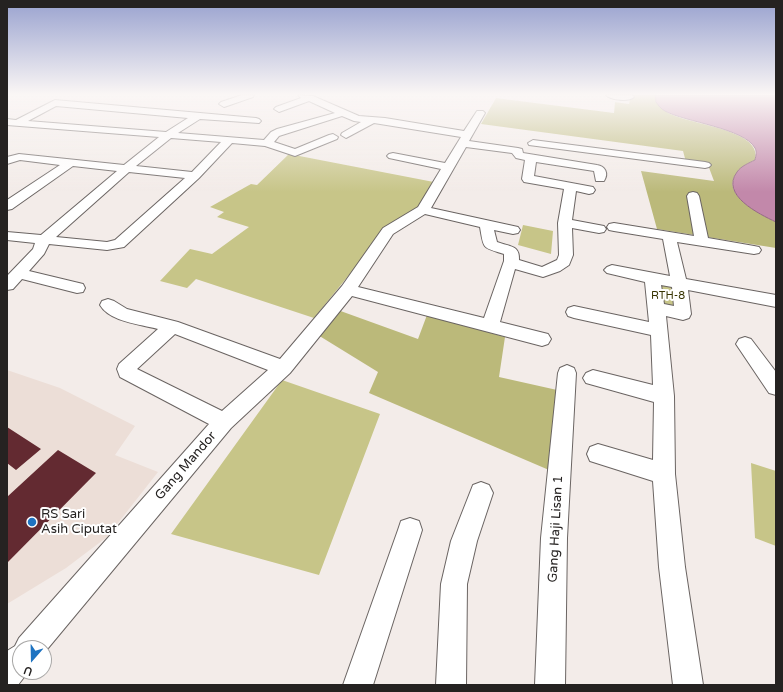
<!DOCTYPE html>
<style>
body{margin:0}
#map{position:relative;width:783px;height:692px;overflow:hidden;background:#f3ece9;font-family:"Varela Round",sans-serif}
canvas{display:block}
.frame{position:absolute;inset:0;border:8px solid #252221;pointer-events:none}
.north{position:absolute;left:12px;top:640px;width:40px;height:40px;box-sizing:border-box;background:#fff;border:1px solid #a8a7a6;border-radius:50%;rotate:200deg;font-size:11px;font-weight:700;line-height:16px;text-align:center;color:#252221}
.north::after{content:'';display:block;margin:auto;width:14px;height:18px;background:#1e73c1;clip-path:polygon(50% 0,100% 100%,50% 72%,0 100%)}
</style>
<div id="map">
<canvas width="783" height="692"></canvas>
<div class="frame"></div>
<div class="north">U</div>
</div>
<script>
const ctx = document.querySelector('canvas').getContext('2d');
ctx.lineJoin = 'round';
function fillPath(path, color) {
  ctx.fillStyle = color;
  ctx.fill(path, 'evenodd');
}
function stroke(path, color, width, dash) {
  ctx.strokeStyle = color;
  ctx.lineWidth = width;
  ctx.lineCap = dash ? 'butt' : 'round';
  ctx.setLineDash(dash || []);
  ctx.stroke(path);
}
function drawText(font, color, halo, rows, align = 'center') {
  ctx.font = font + ' "Varela Round",sans-serif';
  ctx.lineWidth = 4;
  ctx.setLineDash([]);
  ctx.textBaseline = 'middle';
  ctx.strokeStyle = halo;
  ctx.fillStyle = color;
  for (const [text, x, y, turn = 0] of rows) {
    ctx.save();
    ctx.translate(x, y);
    ctx.rotate((+turn || 0) * Math.PI / 180);
    ctx.textAlign = isNaN(turn) ? turn : align;
    if (halo) ctx.strokeText(text, 0, 0);
    ctx.fillText(text, 0, 0);
    ctx.restore();
  }
}
const built = new Path2D(`
 M 7,370 L 60,388 L 135,426 L 115,455 L 158,472 L 107,537 L 66,568 L 7,604 Z`);
const green = new Path2D(`
 M 289,154 L 439,183 L 421,209 L 383,233 L 314,318 L 196,279 L 187,288 L 160,281 L 190,249 L 212,254 L 249,227 L 217,217 L 224,212 L 210,207 L 251,184 L 257,185 Z
 M 523,225 L 553,231 L 551,254 L 518,245 Z
 M 652,278 L 679,283 L 683,314 L 657,308 Z
 M 282,380 L 380,414 L 319,575 L 171,534 Z
 M 751,463 L 776,471 L 776,546 L 755,538 Z`);
const forest = new Path2D(`
 M 631,95 L 656,95 L 656,97 C 658,101 661,107 664,110 C 680,125 764,127 755,160 C 707,184 747,208 776,222 L 776,248 L 657,229 L 641,171 L 714,181 L 708,165 L 686,162 L 683,151 L 481,124 L 496,98 L 614,113 L 615,102 L 629,104 Z
 M 335,309 L 418,339 L 427,315 L 505,337 L 499,377 L 566,392 L 556,473 L 369,393 L 378,372 L 313,332 Z`);
const water = new Path2D(`
 M 656,95 L 776,95 L 776,222 C 759,214 720,195 737,172 C 741,166 749,163 755,160 C 756,155 757,152 755,148 C 744,128 685,122 665,111 C 661,109 658,105 656,102 Z`);
const building = new Path2D(`
 M 7,427 L 41,449 L 16,470 L 7,463 Z
 M 58,450 L 96,473 L 7,563 L 7,497 Z`);
const minor = new Path2D(`
 M 242,95 L 254,95 L 253,97 L 227,106 L 224,107 L 219,104 L 221,102 Z
 M 298,95 L 313,96 L 359,116 L 385,118 L 464,131 L 477,111 L 483,111 L 485,113 L 469,141 L 518,148 L 522,149 L 523,153 L 597,165 C 605,166 609,173 604,181 L 596,181 L 594,171 L 536,162 L 534,176 L 593,187 L 595,190 L 593,193 L 589,194 L 576,191 L 572,220 L 604,226 L 606,229 L 604,232 L 599,233 L 572,228 L 573,255 L 569,265 L 560,271 L 543,277 L 515,269 L 500,322 L 548,334 L 551,339 L 548,344 L 542,346 L 352,296 L 290,373 L 231,428 L 44,653 L 44,648 L 20,648 L 20,672 L 28,672 L 18,685 L 7,685 L 7,651 L 15,646 L 19,638 L 209,424 L 120,377 L 117,369 L 119,364 L 158,329 C 140,324 110,322 100,305 L 102,301 L 108,299 L 114,301 L 127,309 L 178,322 L 280,359 L 342,286 L 383,228 L 418,207 L 441,169 L 389,158 L 387,156 L 389,154 L 393,153 L 445,163 L 461,137 L 374,123 L 346,138 L 341,135 L 342,133 L 361,122 L 354,121 L 342,116 L 279,136 L 274,142 L 295,149 L 329,135 L 333,134 L 338,137 L 337,139 L 295,156 L 265,146 L 232,143 L 199,178 L 124,247 L 107,250 L 49,244 L 44,254 L 29,271 L 83,284 L 85,288 L 83,292 L 77,293 L 22,279 L 13,289 L 7,290 L 7,276 L 33,249 L 35,243 L 7,240 L 7,232 L 41,235 L 117,171 L 73,166 L 12,209 L 7,210 L 7,200 L 60,165 L 20,160 L 7,164 L 7,157 L 19,154 L 124,165 L 159,137 L 7,125 L 7,119 L 16,120 L 55,100 L 256,118 L 259,119 L 261,121 L 259,123 L 200,119 L 178,133 L 264,140 L 271,132 L 277,129 L 335,113 L 309,101 L 279,112 L 274,109 L 276,107 L 301,98 ZM 56,106 L 188,118 L 166,132 L 28,121 ZM 171,138 L 221,142 L 192,172 L 136,166 ZM 466,147 L 512,153 L 516,158 L 525,160 L 522,179 L 524,182 L 564,189 L 558,223 L 559,255 L 557,260 L 542,267 L 519,260 C 520,245 510,247 497,242 L 494,230 L 513,234 L 518,233 L 520,230 L 518,227 L 431,208 ZM 129,172 L 185,178 L 115,240 L 107,242 L 56,237 ZM 425,214 L 480,227 C 484,250 482,247 504,254 L 504,261 L 484,318 L 358,287 L 393,234 ZM 175,334 L 268,370 L 222,411 L 137,369 Z
 M 606,95 L 632,95 L 634,97 C 629,102 610,100 606,95 Z
 M 533,140 L 705,162 L 709,163 L 711,165 L 709,167 L 705,168 L 529,145 L 528,143 Z
 M 693,192 L 697,193 L 699,196 L 708,238 L 754,246 L 759,247 L 761,250 L 759,253 L 754,254 L 677,242 L 686,279 L 776,295 L 776,307 L 688,290 L 691,314 L 689,318 L 683,320 L 666,316 L 674,396 L 675,474 L 685,567 L 703,685 L 673,685 L 659,567 L 653,481 L 590,461 L 587,454 L 590,447 L 598,444 L 653,460 L 654,402 L 586,383 L 583,378 L 586,373 L 593,370 L 653,385 L 651,335 L 574,318 L 568,316 L 566,312 L 568,308 L 574,306 L 649,322 L 645,282 L 607,273 L 604,270 L 607,267 L 612,265 L 670,276 L 663,239 L 614,231 L 609,230 L 607,227 L 609,224 L 614,223 L 694,236 L 687,196 L 689,193 ZM 661,285 L 672,287 L 674,306 L 664,304 Z
 M 745,337 L 751,339 L 776,372 L 776,395 L 769,393 L 736,344 L 739,339 Z
 M 567,365 L 574,368 L 576,373 L 567,538 L 565,685 L 535,685 L 541,538 L 558,373 L 560,368 Z
 M 481,482 L 489,485 L 493,493 L 477,541 L 467,584 L 466,685 L 436,685 L 441,584 L 451,541 L 473,485 Z
 M 410,518 L 419,521 L 422,530 L 373,685 L 343,685 L 398,530 L 401,521 Z`);
const markers = [
 [32,522,5,"#1e73c1"]
];
const parkNames = [
 ["RTH-8",668,296]
];
const nearStreetnames = [
 ["Gang Mandor",186,466,-49],
 ["Gang Haji Lisan 1",556,529,-87]
];
const nearPoinames = [
 ["RS Sari",41,515],
 ["Asih Ciputat",41,530]
];
fillPath(built, '#ecded7');
fillPath(green, '#c7c588');
fillPath(forest, '#bbb97a');
fillPath(water, '#c288aa');
stroke(water, '#936981', 1);
fillPath(building, '#632a31');
stroke(minor, '#6a6462', 2);
fillPath(minor, '#fff');
const sky = ctx.createLinearGradient(0, 0, 0, 192);
sky.addColorStop(0, '#99a2cf');
sky.addColorStop(0.49, '#faf6f5');
sky.addColorStop(1, '#faf6f500');
ctx.fillStyle = sky;
ctx.fillRect(0, 0, 783, 192);
for (const [x, y, r, color] of markers) {
  const dot = new Path2D();
  dot.arc(x, y, r, 0, 2 * Math.PI);
  ctx.fillStyle = color;
  ctx.fill(dot);
  stroke(dot, '#fff', 1.5);
}
drawText('11px', '#363300', '#fff', parkNames);
drawText('13px', '#252221', '#fff', nearStreetnames);
drawText('13px', '#252221', '#fff', nearPoinames, 'left');
</script>
